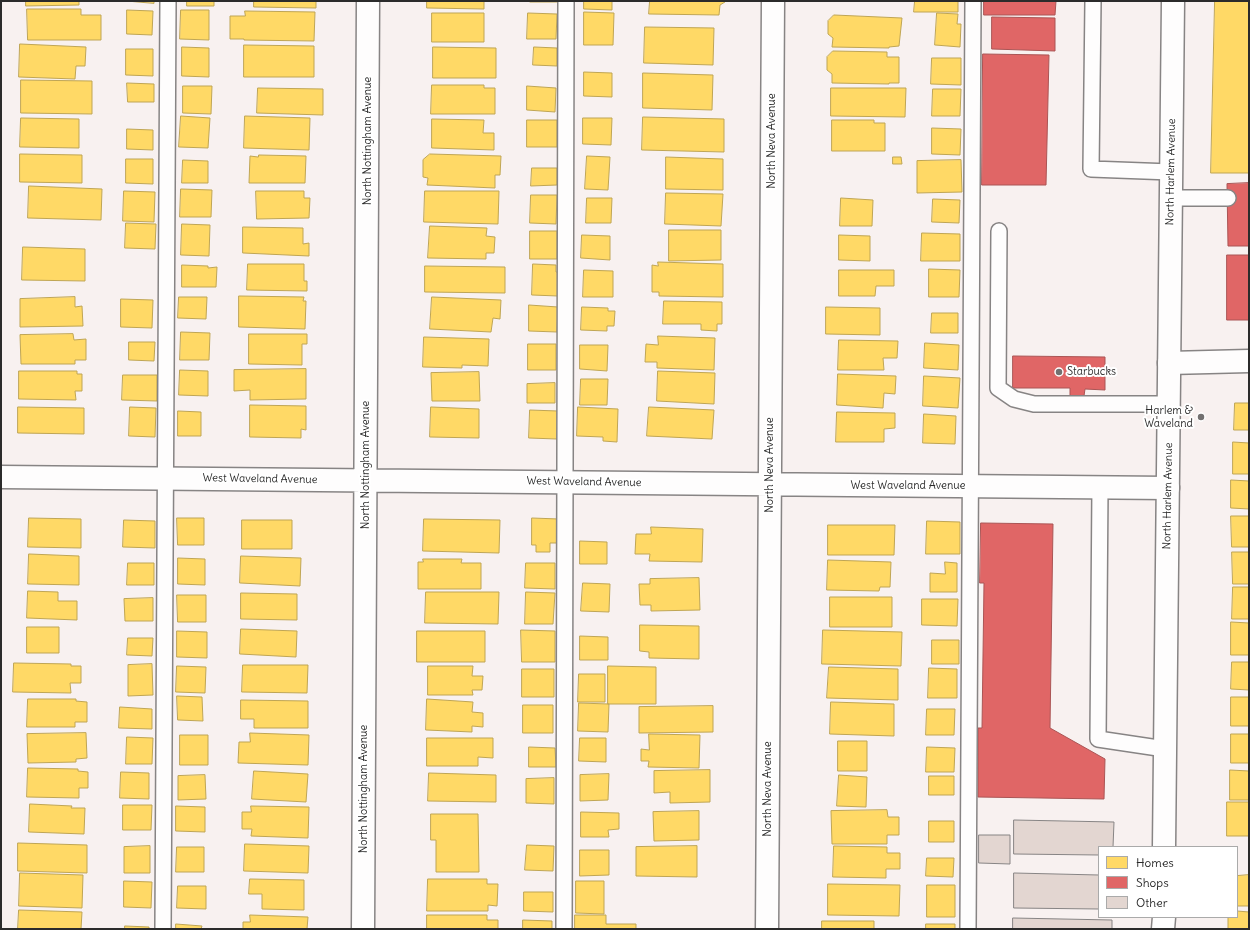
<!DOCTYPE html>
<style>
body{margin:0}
#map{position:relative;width:1250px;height:930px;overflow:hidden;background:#f8f1f0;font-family:Delius,sans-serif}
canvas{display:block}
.frame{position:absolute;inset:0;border:2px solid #2b2b2b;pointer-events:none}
.legend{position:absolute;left:1098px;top:846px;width:140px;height:72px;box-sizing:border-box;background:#fff;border:1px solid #aaa;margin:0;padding:5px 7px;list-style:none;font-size:12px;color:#2b2b2b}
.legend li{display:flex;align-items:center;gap:8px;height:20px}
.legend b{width:20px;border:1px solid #aaa}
</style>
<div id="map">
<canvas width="1250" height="930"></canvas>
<div class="frame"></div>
<ul class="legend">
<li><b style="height:11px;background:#ffd966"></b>Homes</li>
<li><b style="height:11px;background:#e06666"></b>Shops</li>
<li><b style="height:11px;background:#e3d6d1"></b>Other</li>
</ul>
</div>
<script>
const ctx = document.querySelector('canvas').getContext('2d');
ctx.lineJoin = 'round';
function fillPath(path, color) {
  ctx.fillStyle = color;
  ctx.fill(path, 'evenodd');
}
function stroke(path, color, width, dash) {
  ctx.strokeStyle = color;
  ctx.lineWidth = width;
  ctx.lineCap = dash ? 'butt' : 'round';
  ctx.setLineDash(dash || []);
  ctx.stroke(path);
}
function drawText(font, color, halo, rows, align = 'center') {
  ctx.font = font + ' Delius,sans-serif';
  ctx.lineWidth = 4;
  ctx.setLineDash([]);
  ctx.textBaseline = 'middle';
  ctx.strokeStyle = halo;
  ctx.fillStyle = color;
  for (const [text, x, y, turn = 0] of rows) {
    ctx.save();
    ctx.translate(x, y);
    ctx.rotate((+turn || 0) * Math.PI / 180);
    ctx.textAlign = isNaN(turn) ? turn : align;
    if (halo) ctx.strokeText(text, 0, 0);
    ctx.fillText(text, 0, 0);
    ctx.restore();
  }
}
const homes = new Path2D(`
 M 26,1 L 79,1 L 79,5 L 26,6 Z
 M 127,1 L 154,1 L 154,3 Z
 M 187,1 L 214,1 L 214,6 L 187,6 Z
 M 254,1 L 316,1 L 316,8 L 254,7 Z
 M 427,1 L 484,1 L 484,9 L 427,8 Z
 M 530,1 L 559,1 L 559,2 L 530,2 Z
 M 584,1 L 612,1 L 612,10 L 584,9 Z
 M 650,1 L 725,1 L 725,2 L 720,5 L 719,15 L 649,14 Z
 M 915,1 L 958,1 L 958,12 L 914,12 Z
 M 1215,1 L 1249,1 L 1249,173 L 1211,173 Z
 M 27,9 L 81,9 L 81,15 L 101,15 L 101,40 L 28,40 Z
 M 127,10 L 153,11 L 152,35 L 127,34 Z
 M 181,10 L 209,10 L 209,40 L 180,39 Z
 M 245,11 L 315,12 L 314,41 L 244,40 L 244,39 L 230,39 L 230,16 L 245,16 Z
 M 584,12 L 614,13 L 613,45 L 584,45 Z
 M 432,13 L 484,13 L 484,42 L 432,42 Z
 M 528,13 L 557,14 L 556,39 L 527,39 Z
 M 937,13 L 958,14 L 957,24 L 961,24 L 960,47 L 935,45 Z
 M 834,15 L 902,18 L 899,46 L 889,47 L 889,48 L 832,47 L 833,38 L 828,34 L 828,21 Z
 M 645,27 L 714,28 L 713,65 L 644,63 Z
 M 20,44 L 86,47 L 85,66 L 76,66 L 75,79 L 19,77 Z
 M 244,45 L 314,46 L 314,77 L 244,77 Z
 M 182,47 L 209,48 L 209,77 L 182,76 Z
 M 433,47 L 496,48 L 496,78 L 433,78 Z
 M 534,47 L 557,48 L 557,66 L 533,65 Z
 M 126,49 L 153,49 L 153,76 L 126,75 Z
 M 833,51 L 887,52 L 887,57 L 899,57 L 899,83 L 889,83 L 889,84 L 832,83 L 832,74 L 827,70 L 827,57 Z
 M 932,58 L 961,58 L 961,85 L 931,84 Z
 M 584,72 L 612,73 L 612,97 L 584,96 Z
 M 643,73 L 713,75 L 712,110 L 643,108 Z
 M 21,80 L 92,81 L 92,114 L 21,113 Z
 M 127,83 L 154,84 L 154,102 L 128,102 Z
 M 432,85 L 484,85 L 484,88 L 495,88 L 495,114 L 431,114 Z
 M 183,86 L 212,86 L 211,114 L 183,113 Z
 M 527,86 L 556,88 L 555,112 L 527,110 Z
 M 258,88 L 323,89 L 323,115 L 257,113 Z
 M 831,88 L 906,88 L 905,117 L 831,116 Z
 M 933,89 L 961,89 L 960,116 L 932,116 Z
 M 181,116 L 210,118 L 208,148 L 179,147 Z
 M 245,116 L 310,118 L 309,150 L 244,148 Z
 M 643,117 L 724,119 L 724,152 L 642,150 Z
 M 21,118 L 79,119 L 79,148 L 20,147 Z
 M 583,118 L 612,118 L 611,145 L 583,144 Z
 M 432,119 L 484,120 L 483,133 L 494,133 L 494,150 L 432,148 Z
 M 527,120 L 557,120 L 557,147 L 527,147 Z
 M 832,120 L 874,120 L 874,123 L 885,123 L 885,151 L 832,151 Z
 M 932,128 L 961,129 L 960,155 L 932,154 Z
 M 127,129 L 153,130 L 153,150 L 127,149 Z
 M 20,154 L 82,155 L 82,183 L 20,182 Z
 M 430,154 L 501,156 L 500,175 L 495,175 L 495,188 L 427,185 L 428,178 L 423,177 L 423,160 Z
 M 259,155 L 306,156 L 305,183 L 249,183 L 250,156 L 258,157 Z
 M 587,156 L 610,157 L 608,190 L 585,189 Z
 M 666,157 L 723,159 L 723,190 L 666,189 Z
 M 893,157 L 901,157 L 902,164 L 893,164 Z
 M 126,159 L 153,159 L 153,184 L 126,183 Z
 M 183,160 L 208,161 L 208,183 L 182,183 Z
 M 961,160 L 962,192 L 917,193 L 917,161 Z
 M 532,168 L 557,168 L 557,185 L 531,186 Z
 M 29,186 L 102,189 L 101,220 L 28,218 Z
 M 181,189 L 212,190 L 211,217 L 180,217 Z
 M 124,191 L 155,192 L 154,222 L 123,221 Z
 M 256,191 L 304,191 L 304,198 L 310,198 L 309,218 L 257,219 Z
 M 425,191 L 499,191 L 498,224 L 424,222 Z
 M 666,193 L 723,194 L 721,226 L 665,224 Z
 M 531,195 L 557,195 L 556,224 L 530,223 Z
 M 587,198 L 612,198 L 611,223 L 586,223 Z
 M 841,198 L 873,200 L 872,226 L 840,226 Z
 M 933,199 L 960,200 L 959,223 L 932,222 Z
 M 126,223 L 156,224 L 155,249 L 125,248 Z
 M 182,224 L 210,225 L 209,256 L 181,255 Z
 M 430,226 L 487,228 L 486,236 L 495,237 L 494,253 L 486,253 L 486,259 L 428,258 Z
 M 243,227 L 303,228 L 303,244 L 309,243 L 309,256 L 243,253 Z
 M 669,230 L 721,230 L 721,260 L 669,261 Z
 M 530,231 L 557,231 L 557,259 L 530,259 Z
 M 922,233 L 960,234 L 960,261 L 921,261 Z
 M 582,235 L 610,236 L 610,260 L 581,258 Z
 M 839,235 L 870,236 L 870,261 L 839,260 Z
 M 23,247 L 85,249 L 85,281 L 22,280 Z
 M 658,262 L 723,264 L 723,297 L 659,296 L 659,292 L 652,292 L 652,265 L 658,266 Z
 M 248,264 L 304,264 L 304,281 L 307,281 L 307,291 L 247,290 Z
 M 533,264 L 556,265 L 556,272 L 558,272 L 558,296 L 532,295 Z
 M 182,265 L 208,266 L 208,268 L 217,267 L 216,287 L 182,287 Z
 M 425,266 L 505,267 L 505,293 L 425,292 Z
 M 929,269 L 960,270 L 959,297 L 929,297 Z
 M 584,270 L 613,271 L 613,297 L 583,297 Z
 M 839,270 L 894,270 L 894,286 L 876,286 L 875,296 L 839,296 Z
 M 239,296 L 304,297 L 303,301 L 306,301 L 305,329 L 239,327 Z
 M 75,297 L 75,307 L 82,306 L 83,326 L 20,327 L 20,299 Z
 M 179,297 L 207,297 L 206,319 L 178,318 Z
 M 432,297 L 501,300 L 500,319 L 493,318 L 491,332 L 430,329 Z
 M 121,299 L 153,300 L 152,328 L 121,327 Z
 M 664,301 L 722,302 L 722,324 L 717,324 L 717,331 L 701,330 L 701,324 L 663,324 Z
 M 529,305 L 558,307 L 557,332 L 529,331 Z
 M 582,307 L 608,308 L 608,311 L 615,311 L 614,326 L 607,326 L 607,331 L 581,330 Z
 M 826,307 L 880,308 L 880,335 L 826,334 Z
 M 932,313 L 958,313 L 958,333 L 931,333 Z
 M 181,332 L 210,333 L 209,360 L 180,360 Z
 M 73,334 L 74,340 L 86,339 L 86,360 L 75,360 L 75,364 L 21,364 L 20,335 Z
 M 249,334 L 307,334 L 307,344 L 302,344 L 302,365 L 249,364 Z
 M 658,336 L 715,338 L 714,370 L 657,368 L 657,362 L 645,362 L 646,344 L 658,345 Z
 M 424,337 L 489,339 L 488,366 L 462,365 L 462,368 L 423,367 Z
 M 839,340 L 898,341 L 897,358 L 883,358 L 884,370 L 838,370 Z
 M 129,342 L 155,342 L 154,361 L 129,360 Z
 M 925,343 L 959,345 L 958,370 L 924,368 Z
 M 528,344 L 556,344 L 556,370 L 528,370 Z
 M 580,345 L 608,345 L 607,371 L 580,369 Z
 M 306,369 L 306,399 L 250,400 L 250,390 L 234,391 L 234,370 Z
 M 180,370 L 208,371 L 208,396 L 179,395 Z
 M 19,371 L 77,371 L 77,374 L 82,374 L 82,391 L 75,391 L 76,400 L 19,399 Z
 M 658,371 L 715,373 L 714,404 L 657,401 Z
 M 479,372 L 480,401 L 432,401 L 431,373 Z
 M 838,374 L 896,376 L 895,394 L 884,393 L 883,408 L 837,405 Z
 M 123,375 L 157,375 L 157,401 L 122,400 Z
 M 924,376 L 960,378 L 958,408 L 923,406 Z
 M 581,379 L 608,379 L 607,405 L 580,405 Z
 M 555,383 L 555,403 L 527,403 L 527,384 Z
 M 1235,403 L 1249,403 L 1249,430 L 1234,430 Z
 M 250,405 L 306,406 L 306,430 L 301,429 L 301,438 L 250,437 Z
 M 18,407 L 84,408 L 84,434 L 18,433 Z
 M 130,407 L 156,408 L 155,437 L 129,436 Z
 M 431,407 L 479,409 L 479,438 L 430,437 Z
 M 578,407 L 618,409 L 617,442 L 603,441 L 603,437 L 577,436 Z
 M 649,407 L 714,410 L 712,439 L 647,436 Z
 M 530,410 L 558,411 L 557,439 L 529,438 Z
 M 178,411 L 201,412 L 201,436 L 178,436 Z
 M 837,412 L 895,413 L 895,428 L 884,429 L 884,442 L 836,442 Z
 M 924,414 L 956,416 L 955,444 L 923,443 Z
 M 1233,442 L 1249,443 L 1249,474 L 1233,474 Z
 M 1231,480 L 1249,481 L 1249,509 L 1231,508 Z
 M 1231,516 L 1249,516 L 1249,547 L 1232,547 Z
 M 29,518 L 81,519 L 81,548 L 28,547 Z
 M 177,518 L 204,518 L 204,545 L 178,545 Z
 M 532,518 L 559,519 L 558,543 L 550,543 L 550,552 L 536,552 L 536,545 L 532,545 Z
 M 424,519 L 500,520 L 499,553 L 423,551 Z
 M 124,520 L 155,521 L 155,548 L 123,547 Z
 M 242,520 L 292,520 L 292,549 L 242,549 Z
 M 927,521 L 960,522 L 960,554 L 926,554 Z
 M 828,525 L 895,525 L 894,555 L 828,555 Z
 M 651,527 L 703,529 L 702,562 L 649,561 L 650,554 L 635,554 L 636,534 L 651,534 Z
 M 580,541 L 607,542 L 607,564 L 580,564 Z
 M 1232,552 L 1249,552 L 1249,584 L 1233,584 Z
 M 29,554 L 79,556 L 79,585 L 28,584 Z
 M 241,556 L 301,558 L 300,586 L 240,583 Z
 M 178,558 L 205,559 L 205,585 L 178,584 Z
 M 423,559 L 462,559 L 461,563 L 481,563 L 481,589 L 418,589 L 418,562 L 423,562 Z
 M 828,560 L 891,562 L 890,587 L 880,587 L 879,591 L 827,590 Z
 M 945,562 L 957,563 L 957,592 L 930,592 L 930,573 L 945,574 Z
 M 128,563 L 154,563 L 154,585 L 127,585 Z
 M 526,563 L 555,563 L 555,589 L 525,588 Z
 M 699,578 L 700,610 L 651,611 L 651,605 L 640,605 L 639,584 L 650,584 L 650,579 Z
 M 583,583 L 610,584 L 609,612 L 581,611 Z
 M 1233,587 L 1249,587 L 1249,619 L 1232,619 Z
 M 28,591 L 58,592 L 58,601 L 77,601 L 77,620 L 27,618 Z
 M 426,592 L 499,592 L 498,624 L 425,623 Z
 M 526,592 L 555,593 L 553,624 L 525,624 Z
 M 241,593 L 297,594 L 297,620 L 241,619 Z
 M 177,595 L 206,595 L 206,622 L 178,622 Z
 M 830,597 L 892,597 L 892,627 L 830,627 Z
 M 153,598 L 153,621 L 125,621 L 124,599 Z
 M 922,599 L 958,599 L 957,626 L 922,625 Z
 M 1231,622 L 1249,623 L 1249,655 L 1231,655 Z
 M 640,625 L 699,626 L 699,659 L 649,658 L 649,652 L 640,651 Z
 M 27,627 L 59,627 L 59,653 L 27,653 Z
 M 241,629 L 297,631 L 296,657 L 240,654 Z
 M 521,630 L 555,631 L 555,662 L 522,662 Z
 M 823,630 L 902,632 L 901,666 L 822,664 Z
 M 177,631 L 207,632 L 207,658 L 177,657 Z
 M 417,631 L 485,631 L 485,662 L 417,662 Z
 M 580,636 L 608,637 L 608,660 L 580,660 Z
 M 128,638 L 153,638 L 152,656 L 127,655 Z
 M 932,640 L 959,640 L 959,664 L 932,664 Z
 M 1232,662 L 1249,662 L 1249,690 L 1231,689 Z
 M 14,663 L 71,664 L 71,666 L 81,666 L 81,683 L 70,683 L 71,693 L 13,692 Z
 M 152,664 L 153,695 L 128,696 L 128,665 Z
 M 243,665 L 308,665 L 307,693 L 242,692 Z
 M 177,666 L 206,667 L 205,693 L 176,692 Z
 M 428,666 L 473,666 L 472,676 L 483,676 L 482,690 L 472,690 L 473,695 L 428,695 Z
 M 608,666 L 656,667 L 656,704 L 608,704 Z
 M 829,667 L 898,669 L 898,700 L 827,698 Z
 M 929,668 L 957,669 L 957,698 L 928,698 Z
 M 522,669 L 554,669 L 554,697 L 522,697 Z
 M 579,674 L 605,674 L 605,702 L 578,702 Z
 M 177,696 L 202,697 L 203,721 L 178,720 Z
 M 1231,697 L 1249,697 L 1249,726 L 1231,726 Z
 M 28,699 L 76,699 L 76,701 L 87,702 L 87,722 L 75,722 L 75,727 L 27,727 Z
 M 427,699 L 473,702 L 472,712 L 483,713 L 483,727 L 472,726 L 472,732 L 426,730 Z
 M 241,700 L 308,701 L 308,728 L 254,728 L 254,719 L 241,719 Z
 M 831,702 L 894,704 L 894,736 L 830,734 Z
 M 579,703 L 609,704 L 608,732 L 578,731 Z
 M 523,705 L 553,705 L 553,733 L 523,733 Z
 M 713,706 L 713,732 L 639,733 L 639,707 Z
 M 120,707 L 152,709 L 152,729 L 119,728 Z
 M 927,709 L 955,709 L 954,735 L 926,735 Z
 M 86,733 L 87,758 L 76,759 L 76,762 L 28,763 L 27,734 Z
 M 250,733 L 309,735 L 308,765 L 238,763 L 239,742 L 250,742 Z
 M 649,734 L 700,735 L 699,768 L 648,767 L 649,761 L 641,761 L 641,749 L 649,750 Z
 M 1231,734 L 1249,734 L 1249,763 L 1231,763 Z
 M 180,735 L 208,735 L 208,765 L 180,765 Z
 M 127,737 L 153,738 L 152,764 L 126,764 Z
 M 427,738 L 493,738 L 493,758 L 478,757 L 478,766 L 427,766 Z
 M 580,738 L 606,738 L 606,762 L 579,761 Z
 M 838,741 L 867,741 L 867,771 L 838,771 Z
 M 529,747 L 555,748 L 556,767 L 529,767 Z
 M 927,747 L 955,748 L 954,772 L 926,772 Z
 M 28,768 L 78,769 L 78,771 L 88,772 L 88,788 L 79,788 L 79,798 L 27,797 Z
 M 710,770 L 710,802 L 670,803 L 670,792 L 654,793 L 654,771 Z
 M 1230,770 L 1249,771 L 1249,800 L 1230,800 Z
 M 254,771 L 308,774 L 306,802 L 252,799 Z
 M 121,772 L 149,773 L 149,799 L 120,798 Z
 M 429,773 L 496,775 L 496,802 L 428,801 Z
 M 609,774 L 608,800 L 580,801 L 580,775 Z
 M 205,775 L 206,799 L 178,800 L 178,776 Z
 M 839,775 L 867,777 L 866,807 L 837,806 Z
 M 929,776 L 954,776 L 954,795 L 929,795 Z
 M 554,778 L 554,804 L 526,803 L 526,779 Z
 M 1227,802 L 1249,802 L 1249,836 L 1227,836 Z
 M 30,804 L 72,806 L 71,808 L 85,808 L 84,834 L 29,832 Z
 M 123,805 L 152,805 L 151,830 L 123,830 Z
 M 176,806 L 205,807 L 205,832 L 176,831 Z
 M 251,806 L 309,807 L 308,838 L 251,836 L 252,829 L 242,829 L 242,812 L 251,812 Z
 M 887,810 L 888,817 L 899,817 L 899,835 L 887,835 L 887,844 L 832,844 L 831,811 Z
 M 699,811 L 699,840 L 654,841 L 653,812 Z
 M 581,812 L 619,813 L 619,829 L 608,830 L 609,837 L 581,837 Z
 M 431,814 L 478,814 L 479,872 L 436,872 L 436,840 L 431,840 Z
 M 929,821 L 954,821 L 954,842 L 929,842 Z
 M 18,843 L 87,845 L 87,873 L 18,871 Z
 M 245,844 L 309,846 L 308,873 L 244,871 Z
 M 527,845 L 554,846 L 553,871 L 525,870 Z
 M 150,846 L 150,873 L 124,873 L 124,847 Z
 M 697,846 L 697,877 L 636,876 L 636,847 Z
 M 834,846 L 887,847 L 887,853 L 900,853 L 900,869 L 886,869 L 886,878 L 833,877 Z
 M 177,847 L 204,847 L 204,872 L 176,872 Z
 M 580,850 L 609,850 L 609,875 L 580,876 Z
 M 927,858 L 954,858 L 953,877 L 926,876 Z
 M 20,873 L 83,875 L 82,908 L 19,906 Z
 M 1249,875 L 1249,906 L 1237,906 L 1237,876 Z
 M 250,879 L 304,880 L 304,910 L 262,909 L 262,894 L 249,894 Z
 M 428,879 L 487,879 L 487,884 L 498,884 L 497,906 L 488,905 L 488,911 L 427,911 Z
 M 124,881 L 152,882 L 151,908 L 124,907 Z
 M 576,881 L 604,881 L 604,914 L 576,913 Z
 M 828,884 L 900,885 L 899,916 L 828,915 Z
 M 927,885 L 955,885 L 955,917 L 927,917 Z
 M 178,886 L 206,886 L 206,909 L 177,908 Z
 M 524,892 L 553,892 L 553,912 L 524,911 Z
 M 19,910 L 82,912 L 81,929 L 18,929 Z
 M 1237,911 L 1249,912 L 1249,929 L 1228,929 L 1228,917 L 1237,917 Z
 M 250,915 L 308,917 L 307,929 L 243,929 L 243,922 L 250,922 Z
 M 427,915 L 487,915 L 487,920 L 498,920 L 498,929 L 427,929 Z
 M 575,915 L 606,915 L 606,924 L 636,924 L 636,929 L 575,929 Z
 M 523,920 L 552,921 L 552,929 L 523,929 Z
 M 822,921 L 874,921 L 874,929 L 822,929 Z
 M 176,924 L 202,926 L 201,929 L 176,929 Z
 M 926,924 L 955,924 L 955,929 L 926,929 Z
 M 125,926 L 149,927 L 149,929 L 125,929 Z`);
const shops = new Path2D(`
 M 984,1 L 1056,1 L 1055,15 L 984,15 Z
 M 992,17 L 1055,18 L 1055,51 L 992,49 Z
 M 983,54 L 1049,55 L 1046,185 L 982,185 Z
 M 1249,183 L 1249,246 L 1228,246 L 1227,184 Z
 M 1227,255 L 1249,255 L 1249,320 L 1227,320 Z
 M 1013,356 L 1105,357 L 1105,390 L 1085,389 L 1084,396 L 1070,396 L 1070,388 L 1013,388 Z
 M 981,523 L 1053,524 L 1050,728 L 1105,759 L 1104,799 L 978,797 L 978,728 L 982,728 L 984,583 L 980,583 Z`);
const building = new Path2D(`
 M 1014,820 L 1114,822 L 1113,847 L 1099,847 L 1099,855 L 1014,854 Z
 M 979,835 L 1010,835 L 1010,864 L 979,863 Z
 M 1014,873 L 1099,875 L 1099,909 L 1014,908 Z
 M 1013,918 L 1112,920 L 1112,929 L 1013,929 Z`);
const lane = new Path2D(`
 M 1093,1 L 1091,169 L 1171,172
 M 1171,198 L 1228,198
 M 999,231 L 998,388 L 1014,399 L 1034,404 L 1169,404
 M 1100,487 L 1098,739 L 1165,749
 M 163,929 L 168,1
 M 564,929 L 566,1
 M 968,929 L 973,1`);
const street = new Path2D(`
 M 1169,363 L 1249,361
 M 1,477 L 1168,488
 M 363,929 L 368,1
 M 767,929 L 773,1`);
const primary = new Path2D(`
 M 1164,847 L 1173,1
 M 1163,929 L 1164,917`);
const markers = [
 [1059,372,4,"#737070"],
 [1201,417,4,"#737070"]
];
const streetNames = [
 ["North Nottingham Avenue",368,141,-90],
 ["North Neva Avenue",772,141,-90],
 ["North Harlem Avenue",1171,172,-89],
 ["North Nottingham Avenue",366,465,-90],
 ["North Neva Avenue",770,465,-90],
 ["West Waveland Avenue",260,479,1],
 ["West Waveland Avenue",584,482,1],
 ["West Waveland Avenue",908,486],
 ["North Harlem Avenue",1168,496,-89],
 ["North Nottingham Avenue",364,789,-90],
 ["North Neva Avenue",768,789,-90]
];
const poiNames = [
 ["Starbucks",1067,372],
 ["Harlem &",1193,411,"right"],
 ["Waveland",1193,424,"right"]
];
fillPath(homes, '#ffd966');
stroke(homes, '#bfa554', 1);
fillPath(shops, '#e06666');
stroke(shops, '#aa5454', 1);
fillPath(building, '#e3d6d1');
stroke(building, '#878484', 1);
stroke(lane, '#878484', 18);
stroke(street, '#878484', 25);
stroke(primary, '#878484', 25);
stroke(lane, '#fefdfd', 15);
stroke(street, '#fefdfd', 22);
stroke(primary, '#fefdfd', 22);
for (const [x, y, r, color] of markers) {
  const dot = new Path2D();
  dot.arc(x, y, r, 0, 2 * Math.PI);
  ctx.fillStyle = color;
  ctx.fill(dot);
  stroke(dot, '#fff', 1.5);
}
drawText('11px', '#2b2b2b', '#fff', streetNames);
drawText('11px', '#2b2b2b', '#fff', poiNames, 'left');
</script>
